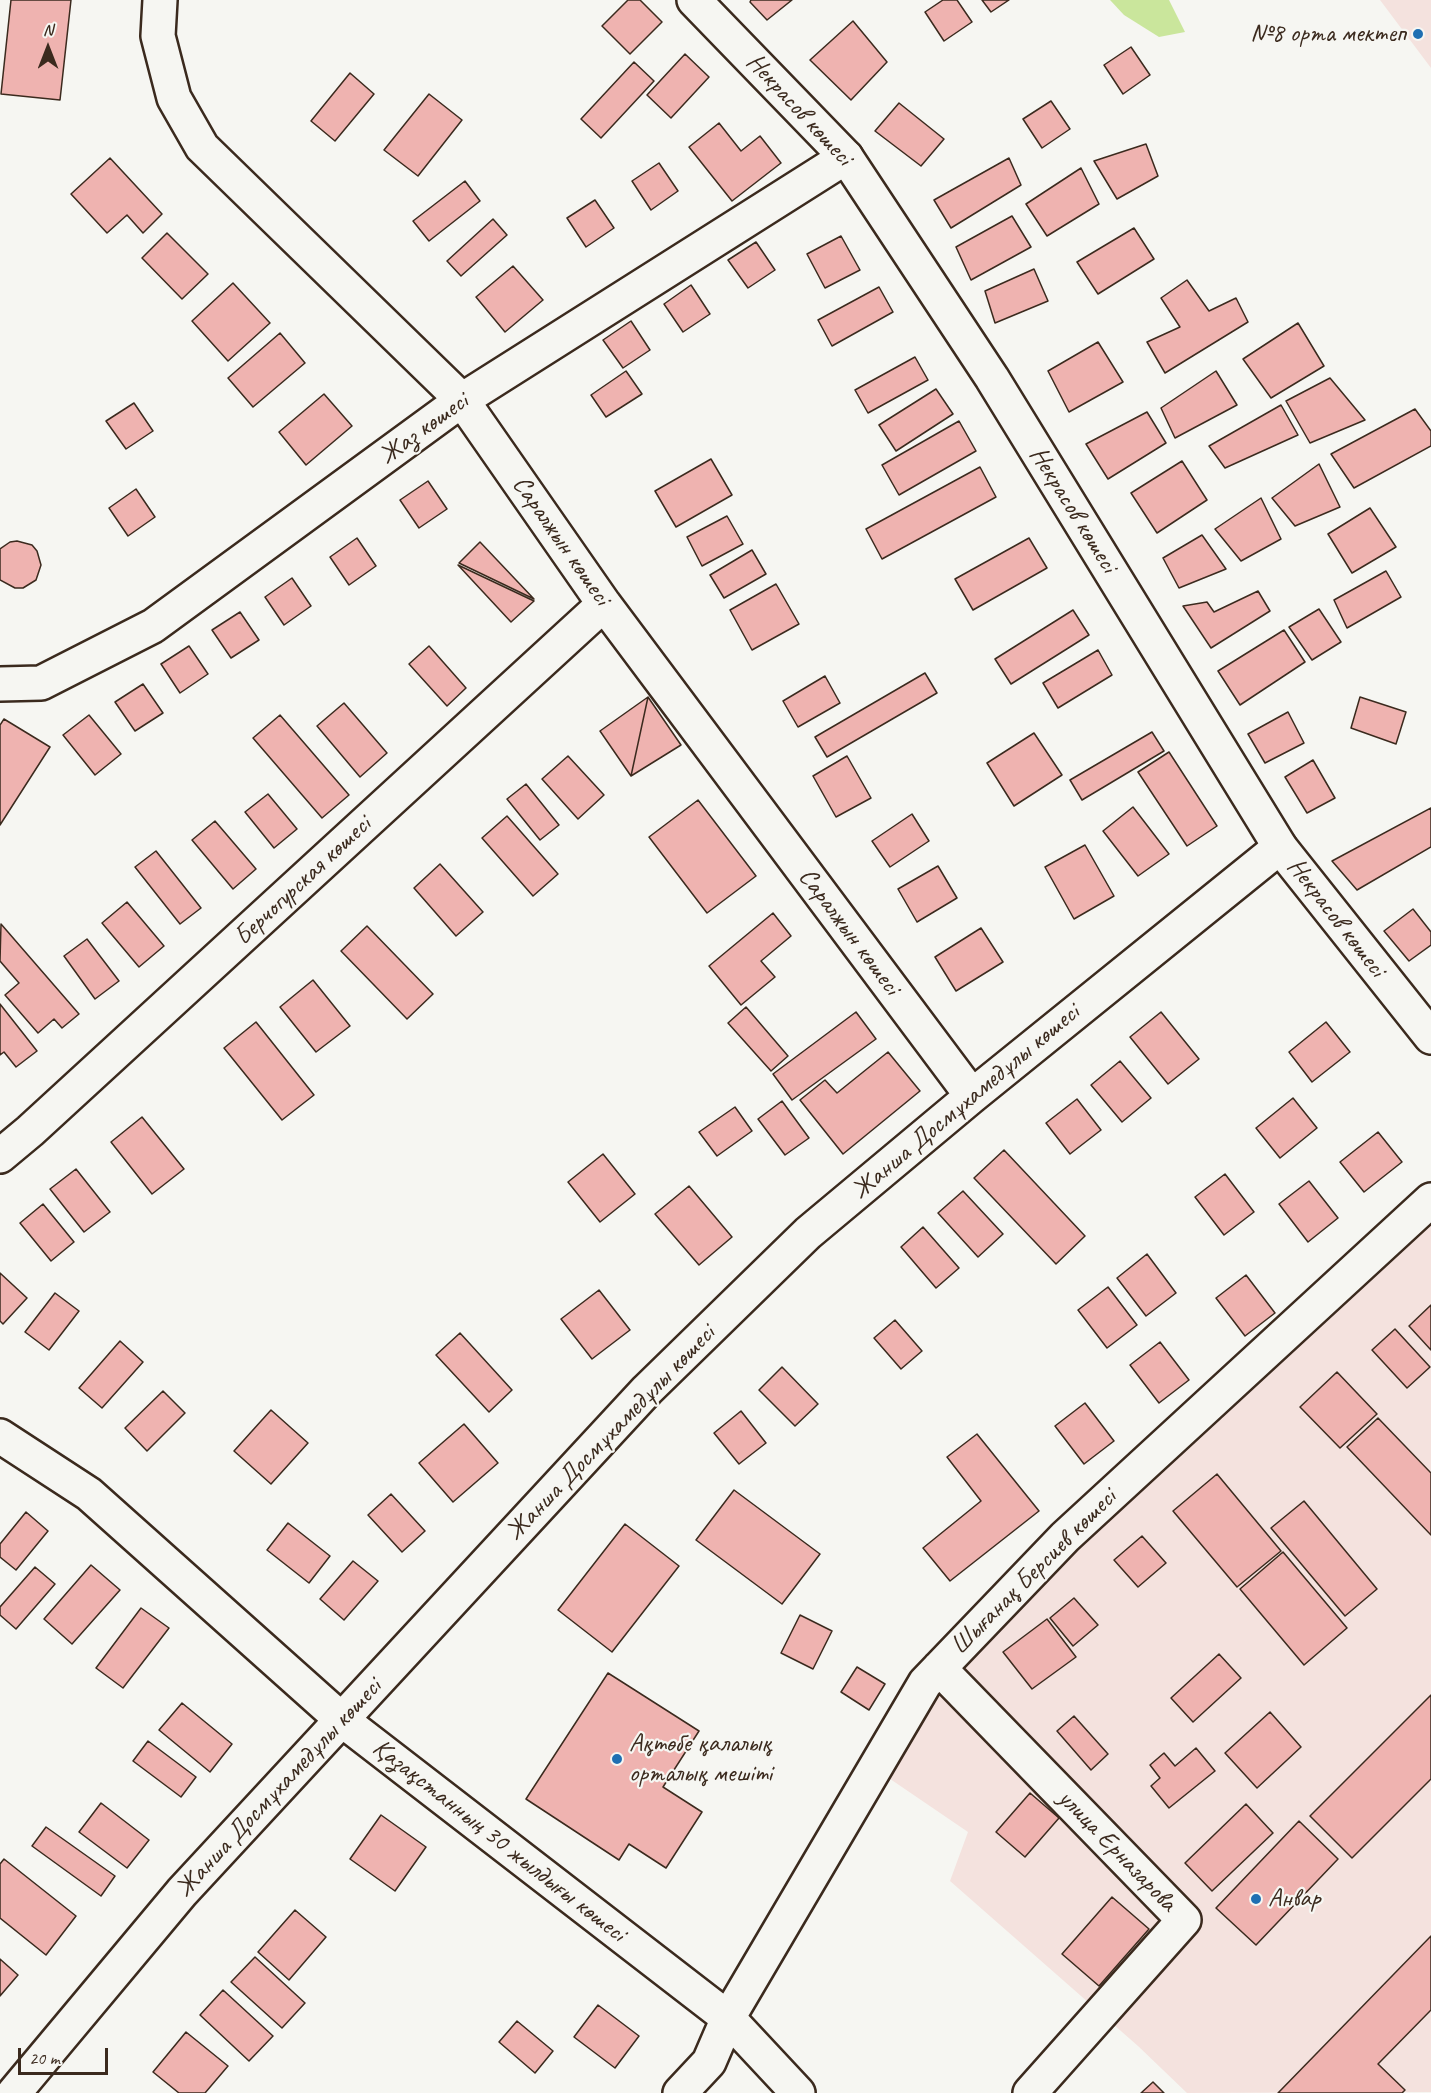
<!DOCTYPE html>
<meta charset="utf-8">
<style>
body{margin:0}
#map{position:relative;width:1431px;height:2093px;overflow:hidden;background:#f6f6f2;font-family:Caveat,sans-serif}
canvas{display:block}
.north{position:absolute;left:18px;top:18px;width:60px;height:60px;-webkit-text-stroke:4px #f6f6f2;paint-order:stroke;rotate:0deg;font-size:16px;font-weight:700;line-height:24px;text-align:center;color:#3b2a1e}
.north::after{content:'';display:block;margin:auto;width:21px;height:27px;background:#3b2a1e;clip-path:polygon(50% 0,100% 100%,50% 72%,0 100%)}
.scale{position:absolute;left:18px;top:2048px;width:90px;height:27px;box-sizing:border-box;border:3px solid #3b2a1e;border-top:0;padding-left:8px;font-size:18px;line-height:21px;white-space:nowrap;color:#3b2a1e;-webkit-text-stroke:4px #f6f6f2;paint-order:stroke}
</style>
<div id="map">
<canvas width="1431" height="2093"></canvas>
<div class="north">N</div>
<div class="scale">20 m</div>
</div>
<script>
const ctx = document.querySelector('canvas').getContext('2d');
ctx.lineJoin = 'round';
function fillPath(path, color) {
  ctx.fillStyle = color;
  ctx.fill(path, 'evenodd');
}
function stroke(path, color, width, dash) {
  ctx.strokeStyle = color;
  ctx.lineWidth = width;
  ctx.lineCap = dash ? 'butt' : 'round';
  ctx.setLineDash(dash || []);
  ctx.stroke(path);
}
function drawText(font, color, halo, rows, align = 'center') {
  ctx.font = font + ' Caveat,sans-serif';
  ctx.lineWidth = 4.5;
  ctx.setLineDash([]);
  ctx.textBaseline = 'middle';
  ctx.strokeStyle = halo;
  ctx.fillStyle = color;
  for (const [text, x, y, turn = 0] of rows) {
    ctx.save();
    ctx.translate(x, y);
    ctx.rotate((+turn || 0) * Math.PI / 180);
    ctx.textAlign = isNaN(turn) ? turn : align;
    if (halo) ctx.strokeText(text, 0, 0);
    ctx.fillText(text, 0, 0);
    ctx.restore();
  }
}
const built = new Path2D(`
 M 1380,0 L 1431,0 L 1431,68 Z
 M 1431,1200 L 1431,2092 L 1187,2093 L 1138,2046 L 950,1881 L 968,1832 L 874,1768 L 939,1668 Z`);
const green = new Path2D(`
 M 1110,0 L 1169,0 L 1185,32 L 1159,37 L 1124,15 Z`);
const building = new Path2D(`
 M 11,0 L 71,0 L 60,100 L 1,94 Z
 M 628,0 L 640,0 L 662,22 L 630,54 L 602,26 Z
 M 751,0 L 792,0 L 767,20 L 750,2 Z
 M 943,0 L 957,0 L 972,22 L 944,41 L 925,12 Z
 M 982,0 L 1009,0 L 991,12 Z
 M 853,21 L 887,62 L 851,100 L 810,60 Z
 M 1131,47 L 1150,75 L 1123,94 L 1104,65 Z
 M 685,54 L 709,77 L 671,118 L 647,95 Z
 M 634,62 L 654,81 L 601,138 L 581,119 Z
 M 350,73 L 374,94 L 335,141 L 311,121 Z
 M 429,94 L 462,120 L 418,176 L 384,150 Z
 M 1051,101 L 1070,129 L 1042,148 L 1023,119 Z
 M 899,103 L 944,139 L 921,166 L 875,131 Z
 M 719,123 L 741,151 L 760,136 L 781,163 L 732,201 L 689,147 Z
 M 1146,144 L 1158,176 L 1117,199 L 1094,161 Z
 M 110,158 L 162,214 L 143,233 L 127,215 L 107,233 L 71,194 Z
 M 1009,158 L 1021,185 L 951,228 L 934,200 Z
 M 659,163 L 678,191 L 651,210 L 632,181 Z
 M 1081,168 L 1099,204 L 1047,236 L 1026,204 Z
 M 465,181 L 480,201 L 429,241 L 413,221 Z
 M 595,200 L 614,228 L 586,247 L 567,218 Z
 M 1012,216 L 1031,247 L 971,280 L 956,247 Z
 M 493,219 L 507,235 L 461,276 L 447,261 Z
 M 1134,228 L 1154,259 L 1098,294 L 1077,262 Z
 M 167,233 L 208,274 L 182,299 L 142,258 Z
 M 841,236 L 860,270 L 825,288 L 807,254 Z
 M 756,242 L 775,270 L 748,288 L 728,260 Z
 M 513,266 L 543,300 L 505,332 L 476,297 Z
 M 1034,269 L 1048,301 L 995,323 L 985,291 Z
 M 1187,280 L 1209,311 L 1236,298 L 1248,322 L 1165,373 L 1147,342 L 1180,327 L 1161,298 Z
 M 233,283 L 270,323 L 228,361 L 192,321 Z
 M 691,285 L 710,314 L 683,332 L 664,304 Z
 M 879,287 L 893,312 L 832,346 L 818,320 Z
 M 631,321 L 650,350 L 623,368 L 603,340 Z
 M 1298,323 L 1324,366 L 1271,398 L 1243,359 Z
 M 280,333 L 305,363 L 253,407 L 228,378 Z
 M 1098,342 L 1123,382 L 1069,412 L 1048,371 Z
 M 915,357 L 928,380 L 868,413 L 855,390 Z
 M 626,371 L 642,394 L 606,417 L 591,395 Z
 M 1216,371 L 1237,405 L 1175,438 L 1161,408 Z
 M 1330,378 L 1365,420 L 1310,443 L 1286,401 Z
 M 936,389 L 953,414 L 896,451 L 879,425 Z
 M 324,394 L 352,426 L 306,465 L 279,432 Z
 M 134,403 L 153,431 L 126,449 L 106,421 Z
 M 1281,405 L 1298,435 L 1225,468 L 1209,446 Z
 M 1415,409 L 1431,431 L 1431,446 L 1354,488 L 1331,454 Z
 M 1147,412 L 1166,443 L 1108,479 L 1086,444 Z
 M 959,421 L 976,451 L 899,495 L 882,465 Z
 M 711,459 L 732,495 L 676,527 L 655,491 Z
 M 1182,461 L 1207,500 L 1157,533 L 1131,493 Z
 M 1319,464 L 1340,507 L 1295,526 L 1272,498 Z
 M 980,467 L 996,497 L 882,559 L 866,529 Z
 M 428,481 L 447,509 L 419,528 L 400,500 Z
 M 136,489 L 155,517 L 128,536 L 109,508 Z
 M 1261,498 L 1281,539 L 1241,561 L 1215,529 Z
 M 1370,508 L 1396,547 L 1352,573 L 1328,534 Z
 M 727,516 L 743,544 L 702,566 L 687,537 Z
 M 1202,535 L 1226,569 L 1179,588 L 1163,558 Z
 M 357,538 L 376,566 L 349,585 L 330,557 Z
 M 1029,538 L 1047,568 L 973,610 L 955,579 Z
 M 17,541 L 32,545 L 37,551 L 41,565 L 36,580 L 23,588 L 15,588 L 0,580 L 0,549 L 10,542 Z
 M 480,542 L 534,599 L 459,563 Z
 M 752,550 L 766,574 L 724,598 L 710,575 Z
 M 458,565 L 534,601 L 511,622 Z
 M 1386,571 L 1401,597 L 1347,628 L 1334,600 Z
 M 292,578 L 311,606 L 284,625 L 265,597 Z
 M 776,584 L 799,624 L 752,650 L 730,610 Z
 M 1258,591 L 1270,611 L 1211,648 L 1183,606 L 1207,602 L 1214,612 Z
 M 1319,609 L 1341,642 L 1312,660 L 1289,627 Z
 M 1073,610 L 1089,635 L 1011,684 L 995,659 Z
 M 240,612 L 259,640 L 231,658 L 212,630 Z
 M 1284,630 L 1305,662 L 1240,705 L 1218,671 Z
 M 189,646 L 208,674 L 180,693 L 161,664 Z
 M 429,646 L 466,688 L 447,706 L 409,664 Z
 M 1098,650 L 1112,675 L 1058,708 L 1043,683 Z
 M 925,673 L 937,693 L 827,757 L 815,737 Z
 M 825,676 L 840,703 L 798,727 L 783,701 Z
 M 143,684 L 163,713 L 135,731 L 115,702 Z
 M 648,697 L 631,776 L 600,731 Z
 M 648,697 L 681,745 L 631,776 Z
 M 1360,697 L 1406,712 L 1396,744 L 1351,728 Z
 M 344,703 L 387,753 L 360,777 L 317,726 Z
 M 1288,712 L 1304,743 L 1265,763 L 1248,734 Z
 M 89,715 L 121,754 L 95,775 L 63,735 Z
 M 280,715 L 349,795 L 322,818 L 253,738 Z
 M 4,719 L 50,747 L 0,825 L 0,725 Z
 M 1152,732 L 1164,751 L 1082,800 L 1070,780 Z
 M 1034,733 L 1062,775 L 1014,806 L 987,763 Z
 M 1169,752 L 1217,826 L 1187,846 L 1138,772 Z
 M 568,756 L 604,795 L 578,819 L 542,779 Z
 M 847,756 L 871,798 L 836,817 L 813,776 Z
 M 1313,760 L 1335,798 L 1307,813 L 1285,777 Z
 M 526,784 L 559,825 L 540,840 L 507,799 Z
 M 268,794 L 297,829 L 274,848 L 245,812 Z
 M 698,800 L 756,876 L 707,913 L 649,837 Z
 M 1133,807 L 1169,854 L 1138,876 L 1103,831 Z
 M 1431,808 L 1431,847 L 1357,890 L 1332,861 Z
 M 912,814 L 929,841 L 890,867 L 872,841 Z
 M 507,816 L 558,874 L 533,896 L 482,838 Z
 M 215,821 L 256,869 L 233,889 L 192,840 Z
 M 1085,845 L 1114,896 L 1074,919 L 1045,867 Z
 M 156,851 L 201,908 L 180,924 L 135,867 Z
 M 440,864 L 483,912 L 456,936 L 414,888 Z
 M 938,866 L 957,898 L 917,922 L 898,889 Z
 M 127,902 L 164,946 L 139,967 L 102,923 Z
 M 1413,909 L 1431,932 L 1431,945 L 1409,961 L 1384,931 Z
 M 773,913 L 791,936 L 761,961 L 775,977 L 741,1005 L 709,966 Z
 M 1,924 L 79,1014 L 62,1028 L 54,1019 L 38,1033 L 5,995 L 19,983 L 0,961 Z
 M 367,926 L 433,994 L 407,1019 L 341,951 Z
 M 981,928 L 1003,962 L 956,991 L 935,957 Z
 M 87,939 L 119,981 L 95,999 L 64,956 Z
 M 313,980 L 350,1026 L 316,1052 L 280,1007 Z
 M 0,1004 L 37,1051 L 16,1067 L 4,1052 L 0,1055 Z
 M 746,1007 L 788,1056 L 771,1071 L 728,1023 Z
 M 856,1012 L 876,1039 L 792,1100 L 773,1074 Z
 M 1161,1012 L 1199,1059 L 1168,1084 L 1130,1037 Z
 M 256,1022 L 314,1095 L 282,1120 L 224,1048 Z
 M 1326,1022 L 1350,1052 L 1312,1082 L 1289,1052 Z
 M 888,1052 L 920,1091 L 843,1154 L 800,1100 L 825,1080 L 837,1093 Z
 M 1120,1061 L 1151,1098 L 1122,1122 L 1091,1085 Z
 M 1293,1098 L 1317,1128 L 1280,1158 L 1256,1128 Z
 M 1077,1099 L 1101,1130 L 1070,1154 L 1046,1123 Z
 M 782,1101 L 809,1138 L 785,1155 L 758,1119 Z
 M 735,1107 L 752,1131 L 717,1156 L 699,1132 Z
 M 142,1117 L 184,1169 L 152,1194 L 111,1142 Z
 M 1378,1132 L 1402,1162 L 1364,1192 L 1340,1162 Z
 M 1004,1150 L 1085,1236 L 1056,1264 L 974,1178 Z
 M 603,1154 L 635,1194 L 600,1222 L 568,1182 Z
 M 76,1169 L 110,1212 L 84,1232 L 50,1189 Z
 M 1225,1174 L 1254,1212 L 1224,1235 L 1195,1197 Z
 M 1309,1181 L 1338,1218 L 1308,1242 L 1279,1204 Z
 M 689,1186 L 732,1237 L 699,1265 L 655,1214 Z
 M 963,1191 L 1003,1234 L 978,1257 L 938,1213 Z
 M 43,1204 L 74,1242 L 51,1261 L 20,1223 Z
 M 923,1227 L 959,1268 L 936,1288 L 901,1247 Z
 M 1147,1254 L 1176,1293 L 1146,1316 L 1117,1278 Z
 M 0,1273 L 27,1298 L 3,1324 L 0,1321 Z
 M 1246,1275 L 1275,1313 L 1245,1336 L 1216,1298 Z
 M 1108,1287 L 1137,1325 L 1107,1348 L 1078,1310 Z
 M 599,1290 L 630,1330 L 592,1359 L 561,1319 Z
 M 55,1293 L 79,1311 L 49,1350 L 25,1332 Z
 M 1431,1305 L 1431,1350 L 1409,1326 Z
 M 895,1320 L 922,1351 L 901,1369 L 874,1338 Z
 M 1395,1329 L 1430,1367 L 1407,1388 L 1372,1350 Z
 M 460,1333 L 512,1390 L 489,1412 L 436,1355 Z
 M 120,1341 L 143,1362 L 102,1408 L 79,1388 Z
 M 1160,1342 L 1189,1380 L 1159,1403 L 1130,1365 Z
 M 782,1367 L 818,1404 L 795,1426 L 759,1390 Z
 M 1337,1372 L 1377,1414 L 1340,1448 L 1300,1407 Z
 M 163,1391 L 185,1413 L 147,1451 L 125,1428 Z
 M 1085,1403 L 1114,1441 L 1084,1464 L 1055,1426 Z
 M 271,1410 L 308,1443 L 271,1484 L 234,1451 Z
 M 741,1411 L 766,1443 L 739,1464 L 714,1433 Z
 M 1378,1418 L 1431,1473 L 1431,1535 L 1347,1447 Z
 M 464,1424 L 498,1463 L 453,1502 L 419,1463 Z
 M 977,1434 L 1039,1511 L 950,1581 L 923,1548 L 981,1501 L 947,1457 Z
 M 1217,1474 L 1281,1551 L 1237,1587 L 1173,1511 Z
 M 734,1490 L 820,1554 L 782,1604 L 696,1540 Z
 M 391,1494 L 425,1531 L 402,1552 L 368,1515 Z
 M 1304,1501 L 1377,1589 L 1345,1616 L 1271,1528 Z
 M 26,1512 L 48,1531 L 16,1570 L 0,1557 L 0,1544 Z
 M 288,1523 L 330,1556 L 309,1583 L 267,1550 Z
 M 625,1524 L 679,1566 L 612,1652 L 558,1610 Z
 M 1142,1536 L 1166,1563 L 1138,1587 L 1114,1560 Z
 M 1283,1552 L 1347,1628 L 1304,1665 L 1240,1589 Z
 M 353,1561 L 378,1581 L 344,1620 L 320,1599 Z
 M 91,1565 L 120,1590 L 72,1644 L 44,1619 Z
 M 35,1567 L 55,1584 L 16,1629 L 0,1615 L 0,1607 Z
 M 1074,1598 L 1098,1625 L 1073,1646 L 1050,1618 Z
 M 141,1608 L 169,1628 L 123,1688 L 96,1668 Z
 M 800,1615 L 832,1631 L 813,1669 L 781,1653 Z
 M 1047,1619 L 1076,1657 L 1032,1689 L 1003,1652 Z
 M 1219,1654 L 1241,1678 L 1193,1722 L 1171,1698 Z
 M 857,1667 L 885,1684 L 869,1710 L 841,1692 Z
 M 608,1673 L 699,1731 L 663,1787 L 702,1812 L 666,1868 L 629,1844 L 619,1860 L 526,1799 Z
 M 1431,1695 L 1431,1779 L 1352,1858 L 1310,1816 Z
 M 182,1703 L 232,1744 L 210,1772 L 159,1730 Z
 M 1270,1712 L 1301,1747 L 1257,1788 L 1225,1753 Z
 M 1074,1716 L 1108,1754 L 1091,1770 L 1057,1731 Z
 M 148,1741 L 196,1777 L 181,1797 L 133,1761 Z
 M 1196,1748 L 1215,1771 L 1169,1808 L 1151,1786 L 1160,1778 L 1150,1765 L 1164,1753 L 1175,1766 Z
 M 1030,1793 L 1059,1818 L 1025,1857 L 996,1832 Z
 M 101,1803 L 149,1840 L 127,1868 L 79,1832 Z
 M 1246,1804 L 1273,1833 L 1212,1891 L 1185,1863 Z
 M 381,1815 L 426,1847 L 395,1891 L 350,1859 Z
 M 1299,1821 L 1338,1859 L 1256,1945 L 1216,1908 Z
 M 46,1827 L 115,1876 L 101,1896 L 32,1846 Z
 M 4,1859 L 76,1916 L 46,1955 L 0,1918 L 0,1864 Z
 M 1112,1897 L 1149,1929 L 1099,1986 L 1062,1954 Z
 M 295,1910 L 326,1937 L 289,1980 L 258,1952 Z
 M 1431,1936 L 1431,2010 L 1378,2064 L 1405,2090 L 1402,2093 L 1278,2093 Z
 M 255,1957 L 305,2003 L 282,2028 L 231,1982 Z
 M 0,1959 L 18,1975 L 0,1996 Z
 M 223,1990 L 273,2036 L 249,2061 L 200,2015 Z
 M 598,2005 L 639,2036 L 615,2068 L 574,2037 Z
 M 517,2021 L 553,2051 L 535,2073 L 499,2042 Z
 M 186,2032 L 228,2066 L 205,2093 L 179,2093 L 153,2072 Z
 M 1153,2082 L 1164,2093 L 1141,2093 Z`);
const minor = new Path2D(`
 M 160,0 L 158,36 L 174,98 L 202,147 L 462,400 L 604,604 L 972,1096
 M 0,684 L 41,683 L 153,626 L 462,400 L 846,157
 M 0,1156 L 30,1131 L 604,604
 M 0,1436 L 89,1494 L 342,1720 L 728,2018 L 798,2093
 M 939,1668 L 1184,1920 L 1030,2093
 M 14,2093 L 182,1892 L 647,1390 L 808,1233 L 972,1096 L 1280,847
 M 680,2093 L 709,2062 L 728,2018 L 925,1683 L 1065,1537 L 1431,1200`);
const major = new Path2D(`
 M 694,0 L 846,157 L 992,378 L 1280,847 L 1431,1037`);
const markers = [
 [1418,34,6,"#1f6fb2"],
 [617,1759,6,"#1f6fb2"],
 [1256,1899,6,"#1f6fb2"]
];
const poiNames = [
 ["№8 орта мектеп",1406,34,"right"],
 ["Ақтөбе қалалық",629,1744],
 ["орталық мешіті",629,1774],
 ["Анвар",1268,1899]
];
const streetNames = [
 ["Некрасов көшесі",799,110,47],
 ["Жаз көшесі",424,429,-36],
 ["Некрасов көшесі",1073,510,58],
 ["Саралжын көшесі",561,541,55],
 ["Берчогурская көшесі",303,881,-43],
 ["Некрасов көшесі",1336,918,52],
 ["Саралжын көшесі",849,932,53],
 ["Жанша Досмұхамедұлы көшесі",966,1102,-40],
 ["Жанша Досмұхамедұлы көшесі",611,1433,-46],
 ["Шығанақ Берсиев көшесі",1034,1572,-45],
 ["Жанша Досмұхамедұлы көшесі",279,1788,-47],
 ["Қазақстанның 30 жылдығы көшесі",499,1841,38],
 ["улица Ерназарова",1117,1851,46]
];
fillPath(built, '#f4e2de');
fillPath(green, '#cae69c');
fillPath(building, '#efb3b0');
stroke(building, '#3b2a1e', 1.5);
stroke(minor, '#3b2a1e', 38);
stroke(major, '#3b2a1e', 38);
stroke(minor, '#f6f6f2', 33);
stroke(major, '#f6f6f2', 33);
for (const [x, y, r, color] of markers) {
  const dot = new Path2D();
  dot.arc(x, y, r, 0, 2 * Math.PI);
  ctx.fillStyle = color;
  ctx.fill(dot);
  stroke(dot, '#f6f6f2', 2);
}
drawText('26px', '#3b2a1e', '#f6f6f2', poiNames, 'left');
drawText('26px', '#3b2a1e', '#f6f6f2', streetNames);
</script>
